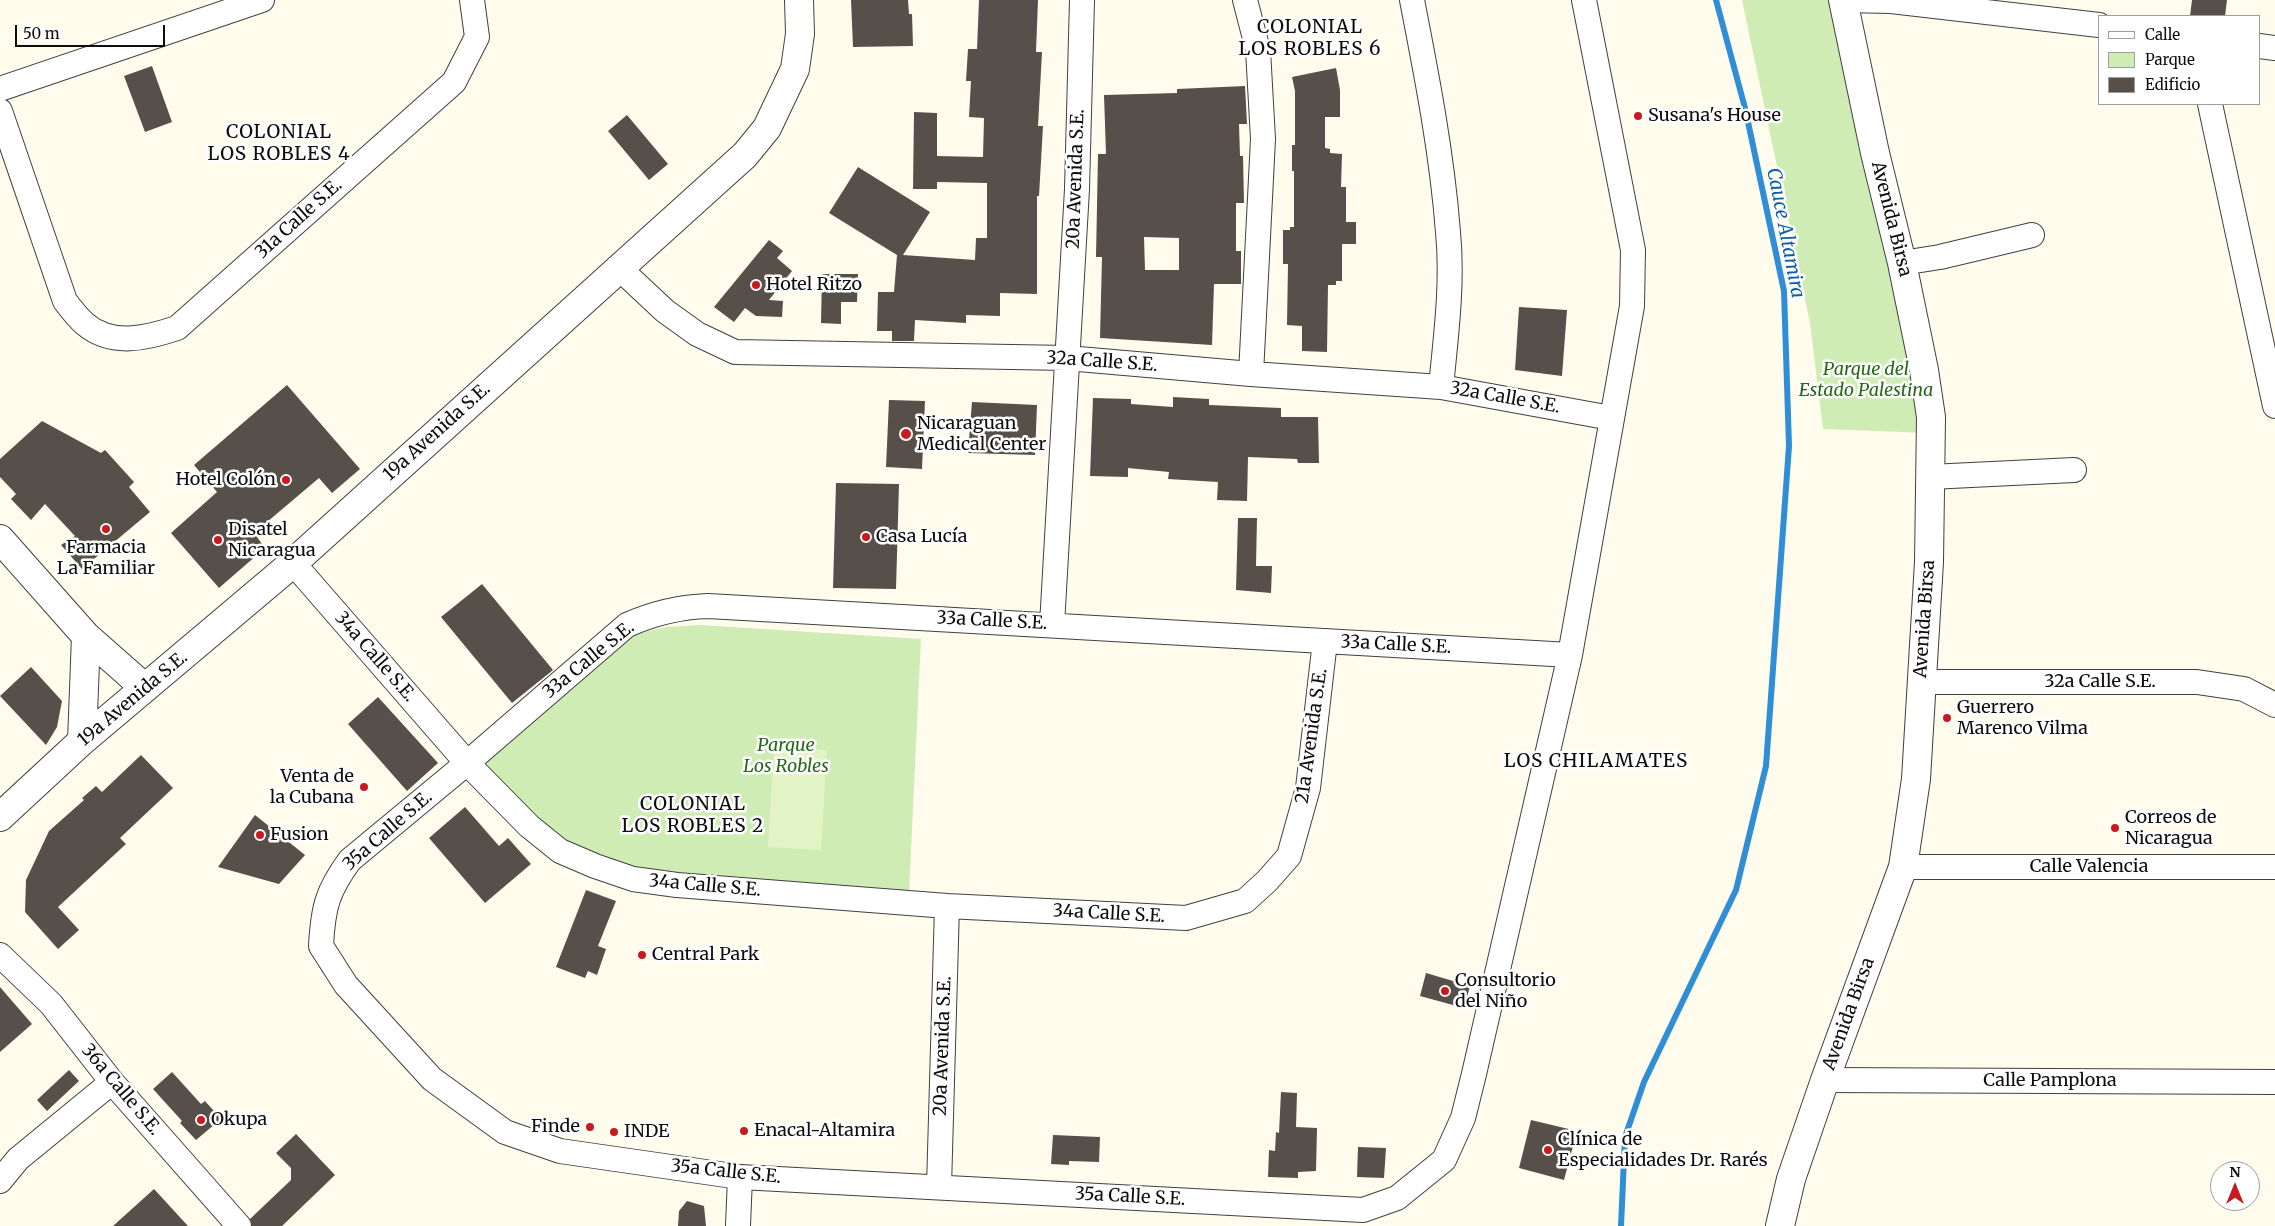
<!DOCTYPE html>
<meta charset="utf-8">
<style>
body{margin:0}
#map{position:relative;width:2275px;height:1226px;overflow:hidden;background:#fffced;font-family:Merriweather,serif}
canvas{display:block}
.legend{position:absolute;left:2098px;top:15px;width:162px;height:90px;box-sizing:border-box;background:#fff;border:1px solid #9e9e9e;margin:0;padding:6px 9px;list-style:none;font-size:15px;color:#0d0d0d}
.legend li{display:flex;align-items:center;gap:10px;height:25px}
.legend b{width:25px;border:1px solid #9e9e9e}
.north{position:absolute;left:2210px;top:1161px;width:50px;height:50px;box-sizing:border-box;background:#fff;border:1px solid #9e9e9e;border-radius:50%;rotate:0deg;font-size:14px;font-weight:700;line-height:20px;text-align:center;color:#0d0d0d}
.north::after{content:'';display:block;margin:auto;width:18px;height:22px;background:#c71b1d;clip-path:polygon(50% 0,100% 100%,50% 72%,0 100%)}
.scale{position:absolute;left:15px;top:25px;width:150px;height:22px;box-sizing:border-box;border:2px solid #0d0d0d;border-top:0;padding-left:6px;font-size:15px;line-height:18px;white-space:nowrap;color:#0d0d0d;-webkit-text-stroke:4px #fff;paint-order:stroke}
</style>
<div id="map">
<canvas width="2275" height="1226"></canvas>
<ul class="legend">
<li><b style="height:6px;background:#fff"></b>Calle</li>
<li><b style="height:14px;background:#cfecb4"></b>Parque</li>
<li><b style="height:14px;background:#574f49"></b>Edificio</li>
</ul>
<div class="north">N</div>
<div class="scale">50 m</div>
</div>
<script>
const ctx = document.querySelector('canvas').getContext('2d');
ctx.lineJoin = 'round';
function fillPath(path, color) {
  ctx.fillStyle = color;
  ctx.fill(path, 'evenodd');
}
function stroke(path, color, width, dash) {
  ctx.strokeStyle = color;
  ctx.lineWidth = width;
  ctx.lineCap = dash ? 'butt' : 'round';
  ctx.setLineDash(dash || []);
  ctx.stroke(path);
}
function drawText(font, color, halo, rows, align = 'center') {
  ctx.font = font + ' Merriweather,serif';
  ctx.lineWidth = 5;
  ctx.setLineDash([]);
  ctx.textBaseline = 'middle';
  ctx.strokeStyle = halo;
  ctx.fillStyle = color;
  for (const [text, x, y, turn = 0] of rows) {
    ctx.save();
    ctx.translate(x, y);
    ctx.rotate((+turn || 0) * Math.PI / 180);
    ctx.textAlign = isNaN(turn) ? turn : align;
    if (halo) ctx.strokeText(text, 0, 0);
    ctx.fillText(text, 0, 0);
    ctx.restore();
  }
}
const green = new Path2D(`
 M 1742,0 L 1829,0 L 1880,213 L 1928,433 L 1823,429 L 1810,323 Z
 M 700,625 L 921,639 L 909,893 L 649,872 L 591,853 L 557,835 L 483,764 L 615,646 L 639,633 L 666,627 Z`);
const pitch = new Path2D(`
 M 774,747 L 827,750 L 821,850 L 768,847 Z`);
const stream = new Path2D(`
 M 1621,1226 L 1625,1137 L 1644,1082 L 1736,890 L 1766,766 L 1789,446 L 1784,291 L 1745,108 L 1716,0`);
const building = new Path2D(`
 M 851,0 L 908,0 L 909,14 L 912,14 L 913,46 L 853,47 Z
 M 979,0 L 1038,0 L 1036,52 L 1042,52 L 1038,126 L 1043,126 L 1039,196 L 1037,196 L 1037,294 L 1000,293 L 1000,316 L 966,315 L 966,323 L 915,320 L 914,341 L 892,341 L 892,331 L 877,331 L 878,292 L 894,292 L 897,255 L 829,213 L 858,167 L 930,212 L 903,255 L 975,260 L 976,238 L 987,238 L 987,183 L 937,182 L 937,189 L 913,189 L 914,112 L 937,113 L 937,156 L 983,157 L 984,118 L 969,117 L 971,81 L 966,81 L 968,49 L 977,49 Z
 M 2192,0 L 2227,0 L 2225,16 L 2190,16 Z
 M 152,66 L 172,122 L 145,132 L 124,76 Z
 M 1336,68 L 1340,90 L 1340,117 L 1325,117 L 1325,148 L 1330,149 L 1330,153 L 1342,154 L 1341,187 L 1346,187 L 1346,222 L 1356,222 L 1356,244 L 1342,244 L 1342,281 L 1336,281 L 1336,285 L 1328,285 L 1327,352 L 1302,351 L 1302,326 L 1287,325 L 1288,264 L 1283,264 L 1283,230 L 1290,230 L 1290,227 L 1294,227 L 1294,171 L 1292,171 L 1292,145 L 1295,145 L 1295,91 L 1292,77 Z
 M 1245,86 L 1247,124 L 1239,124 L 1240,156 L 1243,156 L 1244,203 L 1236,203 L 1236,251 L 1241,251 L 1241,284 L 1214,284 L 1212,345 L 1100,338 L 1102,257 L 1096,257 L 1097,206 L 1098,154 L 1106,154 L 1104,95 L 1177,93 L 1177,89 ZM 1144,237 L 1179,238 L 1179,270 L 1145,270 Z
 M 627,115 L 668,164 L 649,180 L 608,131 Z
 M 769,240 L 783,251 L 777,258 L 792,271 L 769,300 L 783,301 L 782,317 L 756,316 L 745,308 L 734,322 L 714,307 Z
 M 822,274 L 858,274 L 857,302 L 841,302 L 841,324 L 821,323 Z
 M 1519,307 L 1567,310 L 1562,376 L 1515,370 Z
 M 287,385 L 360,469 L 332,493 L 319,478 L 254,533 L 265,548 L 219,588 L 171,533 L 217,492 L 194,465 Z
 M 1173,397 L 1209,399 L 1209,405 L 1281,408 L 1281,417 L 1318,417 L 1319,463 L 1298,463 L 1297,459 L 1248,457 L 1247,501 L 1217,500 L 1218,482 L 1168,479 L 1169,472 L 1128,468 L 1128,477 L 1090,476 L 1093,398 L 1131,399 L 1131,404 L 1173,407 Z
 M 889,400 L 925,401 L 922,469 L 886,467 Z
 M 972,402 L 1037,405 L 1035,455 L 968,453 Z
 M 42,421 L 101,453 L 105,450 L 134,482 L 129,487 L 150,512 L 82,569 L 61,545 L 75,536 L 45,504 L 31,520 L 11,499 L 16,494 L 0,477 L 0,459 Z
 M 836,483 L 899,484 L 896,589 L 833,588 Z
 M 1238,518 L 1257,518 L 1256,566 L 1272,566 L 1271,593 L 1236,590 Z
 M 482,584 L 553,670 L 512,703 L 441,617 Z
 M 31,667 L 62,701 L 57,727 L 46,745 L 0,696 Z
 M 378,697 L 438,763 L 407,791 L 348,724 Z
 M 141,755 L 173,788 L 120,838 L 126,844 L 58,907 L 79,930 L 58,949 L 25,912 L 26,880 L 49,831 L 84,800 L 82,798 L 96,786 L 102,792 Z
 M 465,807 L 499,846 L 508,838 L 531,864 L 485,903 L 429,838 Z
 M 255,815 L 305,855 L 279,884 L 218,867 Z
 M 586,890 L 616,901 L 598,946 L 606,949 L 597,975 L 588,971 L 585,978 L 556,967 Z
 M 1426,973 L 1470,986 L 1464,1008 L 1420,996 Z
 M 0,987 L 32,1024 L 0,1052 Z
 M 69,1070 L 79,1081 L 47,1111 L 37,1100 Z
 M 172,1072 L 201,1104 L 205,1101 L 221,1119 L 196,1140 L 180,1123 L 182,1121 L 153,1089 Z
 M 1281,1092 L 1297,1093 L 1296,1127 L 1317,1128 L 1316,1171 L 1298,1172 L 1298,1178 L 1268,1177 L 1269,1150 L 1275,1151 L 1276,1132 L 1279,1133 Z
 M 1531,1120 L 1577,1131 L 1564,1180 L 1519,1168 Z
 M 296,1134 L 335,1175 L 282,1226 L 252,1226 L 250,1219 L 291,1180 L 291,1168 L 276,1153 Z
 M 1053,1135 L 1100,1137 L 1099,1162 L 1069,1161 L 1069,1165 L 1051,1164 Z
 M 1358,1147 L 1386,1148 L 1384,1178 L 1357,1177 Z
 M 154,1189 L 188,1226 L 113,1226 Z
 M 687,1201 L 704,1206 L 706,1226 L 678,1226 L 679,1211 Z`);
const minor = new Path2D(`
 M 1245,0 L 1258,50 L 1263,139 L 1251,374
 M 1412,0 C 1427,77 1442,154 1448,232 C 1453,283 1446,335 1441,387
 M 1843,0 L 1891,1 L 2099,25
 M 2259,46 L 2275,48
 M 0,89 L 262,0
 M 2210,104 L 2275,406
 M 0,111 L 65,301 C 71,309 78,318 85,324 C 112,347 147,338 177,328 L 454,82 L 477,37 L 472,0
 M 1902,263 L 1940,257 L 2032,235
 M 618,267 L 665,311 L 697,334 L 735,352 L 1067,358 L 1251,374 L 1441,387 L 1611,418
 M 1930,477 L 2074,470
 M 293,563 L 467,763 L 529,826 L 560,851 L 595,866 L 633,879 L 677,885 L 947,906 L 1186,918 L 1245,901 L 1267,881 L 1289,856 L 1308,788 L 1325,641
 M 1052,625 L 1077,189 L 1082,0
 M 1570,655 L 708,606 C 678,607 654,613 627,625 L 467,763 L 350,860 C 327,891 323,908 321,946 L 346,985 L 432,1079 L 505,1132 L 560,1151 L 740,1177 L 1363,1210 L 1397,1198 L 1444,1160 L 1463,1118 L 1474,1074 L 1570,655 L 1632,306 L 1633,250 L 1584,0
 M 1920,682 L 2197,682 L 2244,689 L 2275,705
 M 1903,867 L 2275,867
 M 0,955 L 51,1004 L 112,1082 L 239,1226
 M 1825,1080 L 2275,1082
 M 0,1181 L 18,1159 L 112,1082
 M 939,1187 L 947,906
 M 738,1226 L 740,1177`);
const tertiary = new Path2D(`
 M 0,539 L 86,636 L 145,688
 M 82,741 L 86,636
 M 0,817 L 82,741 L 293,563 L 745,155 L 767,128 L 795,69 L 800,34 L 799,0
 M 1780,1226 L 1791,1179 L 1825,1080 L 1903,867 L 1916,779 L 1929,562 L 1931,417 L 1924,370 L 1902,263 L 1875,153 L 1843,0`);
const markers = [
 [1638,116,5,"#c71b1d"],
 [756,285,5,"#c71b1d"],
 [906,434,6,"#c71b1d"],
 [286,480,5,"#c71b1d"],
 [106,529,5,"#c71b1d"],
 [866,537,5,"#c71b1d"],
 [218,540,5,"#c71b1d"],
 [1947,718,5,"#c71b1d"],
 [364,787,5,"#c71b1d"],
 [2115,828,5,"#c71b1d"],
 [260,835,5,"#c71b1d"],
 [642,955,5,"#c71b1d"],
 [1445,991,5,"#c71b1d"],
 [201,1120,5,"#c71b1d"],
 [590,1127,5,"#c71b1d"],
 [744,1131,5,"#c71b1d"],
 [614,1132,5,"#c71b1d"],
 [1548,1150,5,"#c71b1d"]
];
const poiNames = [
 ["Susana's House",1648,116],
 ["Hotel Ritzo",766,285],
 ["Nicaraguan",917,424],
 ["Medical Center",917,445],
 ["Hotel Colón",276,480,"right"],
 ["Disatel",228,530],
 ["Nicaragua",228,551],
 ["Casa Lucía",876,537],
 ["Farmacia",106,548,"center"],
 ["La Familiar",106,569,"center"],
 ["Guerrero",1957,708],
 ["Marenco Vilma",1957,729],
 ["Venta de",354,777,"right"],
 ["la Cubana",354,798,"right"],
 ["Correos de",2125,818],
 ["Nicaragua",2125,839],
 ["Fusion",270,835],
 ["Central Park",652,955],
 ["Consultorio",1455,981],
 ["del Niño",1455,1002],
 ["Okupa",211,1120],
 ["Finde",580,1127,"right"],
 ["Enacal-Altamira",754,1131],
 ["INDE",624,1132],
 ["Clínica de",1558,1140],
 ["Especialidades Dr. Rarés",1558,1161]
];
const streetNames = [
 ["20a Avenida S.E.",1076,179,-88],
 ["31a Calle S.E.",299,219,-42],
 ["Avenida Birsa",1891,219,76],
 ["32a Calle S.E.",1102,362,4],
 ["32a Calle S.E.",1505,398,10],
 ["19a Avenida S.E.",437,432,-42],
 ["Avenida Birsa",1925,619,-86],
 ["33a Calle S.E.",992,621,3],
 ["33a Calle S.E.",1396,645,3],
 ["34a Calle S.E.",375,657,49],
 ["33a Calle S.E.",589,660,-39],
 ["32a Calle S.E.",2100,682],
 ["19a Avenida S.E.",133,699,-40],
 ["21a Avenida S.E.",1312,736,-82],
 ["35a Calle S.E.",388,831,-41],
 ["Calle Valencia",2089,867],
 ["34a Calle S.E.",705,886,5],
 ["34a Calle S.E.",1109,914,3],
 ["Avenida Birsa",1849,1014,-70],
 ["20a Avenida S.E.",943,1046,-88],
 ["Calle Pamplona",2050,1081],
 ["36a Calle S.E.",121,1090,50],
 ["35a Calle S.E.",726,1172,6],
 ["35a Calle S.E.",1130,1197,3]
];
const parkNames = [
 ["Parque del",1866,370],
 ["Estado Palestina",1866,391],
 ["Parque",786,746],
 ["Los Robles",786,767]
];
const neighbourhoodNames = [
 ["COLONIAL",1310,28],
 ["LOS ROBLES 6",1310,50],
 ["COLONIAL",279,133],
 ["LOS ROBLES 4",279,155],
 ["LOS CHILAMATES",1596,762],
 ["COLONIAL",693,805],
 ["LOS ROBLES 2",693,827]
];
const waterNames = [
 ["Cauce Altamira",1785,233,79]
];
fillPath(green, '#cfecb4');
fillPath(pitch, '#e2f3c6');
stroke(stream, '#308ed7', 6);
fillPath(building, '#574f49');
stroke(minor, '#404040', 26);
stroke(tertiary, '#404040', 30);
stroke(minor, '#fff', 24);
stroke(tertiary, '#fff', 28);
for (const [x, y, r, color] of markers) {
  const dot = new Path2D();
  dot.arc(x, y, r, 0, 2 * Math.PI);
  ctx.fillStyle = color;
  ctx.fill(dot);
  stroke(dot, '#fff', 2);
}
drawText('18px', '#0d0d0d', '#fff', poiNames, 'left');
drawText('18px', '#0d0d0d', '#fff', streetNames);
drawText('italic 18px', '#266919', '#fff', parkNames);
ctx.letterSpacing = '1px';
drawText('19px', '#0d0d0d', '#fff', neighbourhoodNames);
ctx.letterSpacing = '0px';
drawText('italic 19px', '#0e5ea8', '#fff', waterNames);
</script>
